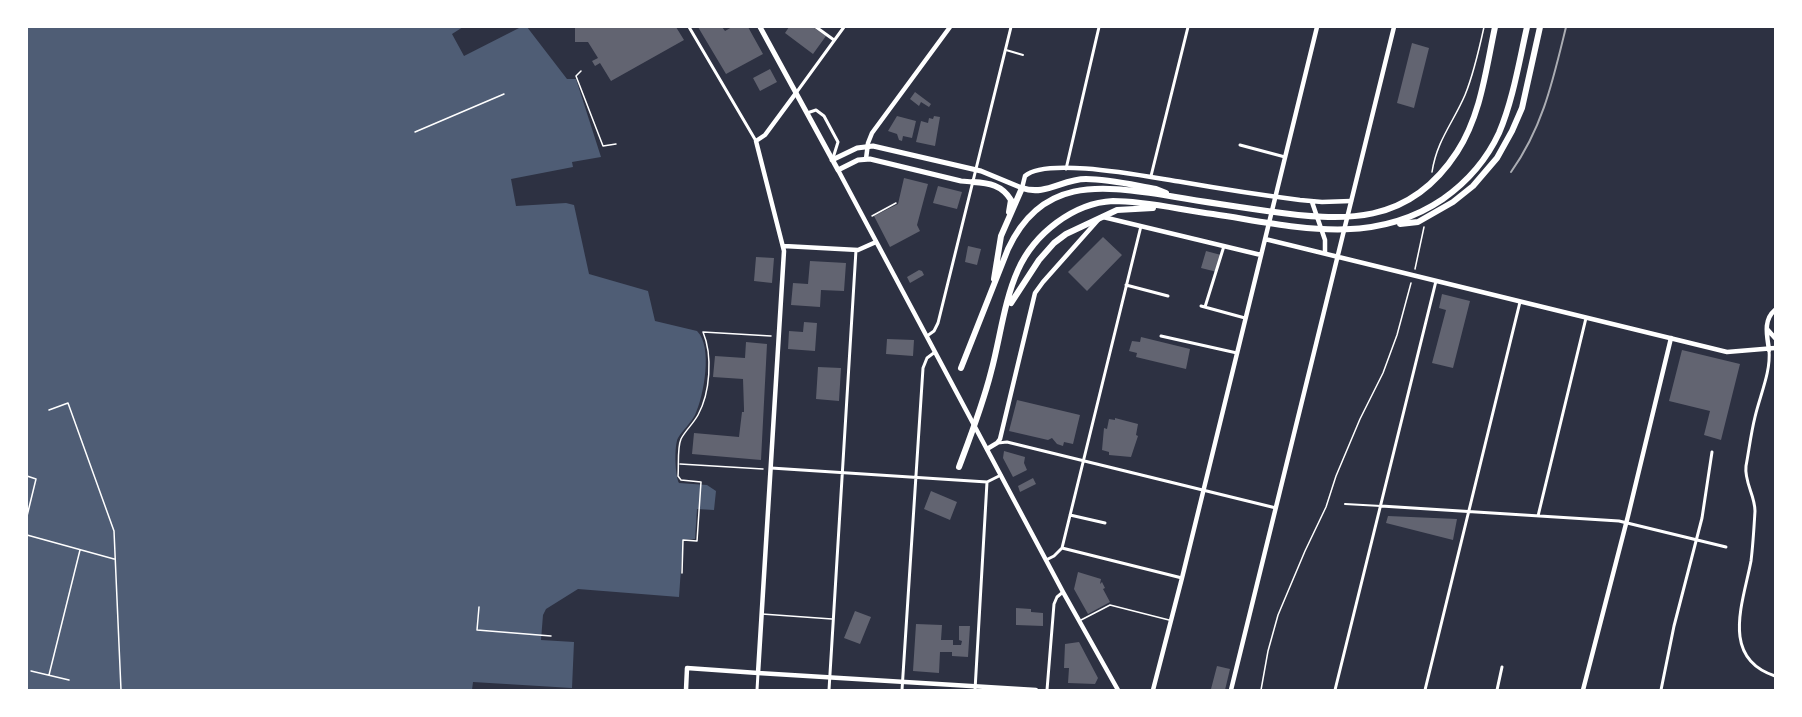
<!DOCTYPE html>
<style>
body{margin:0}
#map{position:relative;width:1802px;height:717px;overflow:hidden;background:#2d3142;font-family:Lato,sans-serif}
canvas{display:block}
.frame{position:absolute;inset:0;border:28px solid #fff;pointer-events:none}
</style>
<div id="map">
<canvas width="1802" height="717"></canvas>
<div class="frame"></div>
</div>
<script>
const ctx = document.querySelector('canvas').getContext('2d');
ctx.lineJoin = 'round';
function fillPath(path, color) {
  ctx.fillStyle = color;
  ctx.fill(path, 'evenodd');
}
function stroke(path, color, width, dash) {
  ctx.strokeStyle = color;
  ctx.lineWidth = width;
  ctx.lineCap = dash ? 'butt' : 'round';
  ctx.setLineDash(dash || []);
  ctx.stroke(path);
}
const water = new Path2D(`
 M 27,27 L 463,27 L 452,34 L 464,56 L 521,27 L 527,27 L 567,79 L 576,79 L 601,157 L 572,162 L 573,167 L 511,179 L 516,206 L 566,203 L 574,205 L 589,274 L 648,291 L 655,321 L 697,331 C 713,346 704,396 695,415 C 690,424 683,430 678,438 C 674,445 675,476 679,483 L 707,485 L 716,491 L 714,510 L 697,509 L 695,539 L 683,540 L 679,597 L 578,589 L 546,609 L 543,615 L 541,640 L 574,642 L 572,688 L 473,682 L 472,690 L 27,690 Z`);
const building = new Path2D(`
 M 575,27 L 676,27 L 684,40 L 611,81 L 600,63 L 595,66 L 592,61 L 598,58 L 588,42 L 575,42 Z
 M 698,27 L 722,27 L 725,31 L 732,27 L 748,27 L 763,54 L 726,74 Z
 M 789,27 L 813,27 L 826,36 L 813,54 L 785,33 Z
 M 1412,43 L 1429,48 L 1414,108 L 1397,103 Z
 M 770,69 L 777,82 L 760,91 L 753,78 Z
 M 915,92 L 931,104 L 929,107 L 921,102 L 919,106 L 910,99 Z
 M 897,116 L 916,121 L 912,138 L 903,136 L 902,141 L 899,140 L 897,134 L 888,131 Z
 M 934,116 L 940,117 L 935,146 L 916,142 L 921,121 L 928,123 L 929,118 L 933,119 Z
 M 904,178 L 928,184 L 917,225 L 920,231 L 890,247 L 874,216 L 898,204 Z
 M 938,186 L 962,192 L 957,209 L 933,203 Z
 M 1103,237 L 1122,255 L 1087,291 L 1068,272 Z
 M 968,246 L 981,249 L 977,265 L 965,262 Z
 M 1206,251 L 1221,255 L 1217,272 L 1201,268 Z
 M 756,257 L 774,258 L 772,283 L 754,281 Z
 M 810,261 L 846,263 L 844,291 L 821,290 L 820,307 L 791,305 L 793,283 L 808,284 Z
 M 919,270 L 922,271 L 924,275 L 910,283 L 907,277 Z
 M 1442,294 L 1470,301 L 1453,368 L 1432,363 L 1446,310 L 1439,308 Z
 M 804,322 L 817,323 L 815,351 L 788,349 L 789,331 L 803,332 Z
 M 1141,337 L 1190,349 L 1186,369 L 1136,357 L 1137,353 L 1129,351 L 1132,341 L 1140,342 Z
 M 887,339 L 914,340 L 913,356 L 886,354 Z
 M 746,342 L 767,344 L 761,460 L 692,454 L 694,433 L 739,437 L 742,412 L 744,412 L 744,409 L 743,379 L 713,377 L 715,356 L 745,358 Z
 M 1682,350 L 1740,364 L 1721,440 L 1704,435 L 1710,411 L 1669,401 Z
 M 818,367 L 841,368 L 839,401 L 816,399 Z
 M 1017,400 L 1080,415 L 1073,444 L 1064,442 L 1063,446 L 1057,444 L 1052,438 L 1048,440 L 1009,431 Z
 M 1115,418 L 1138,424 L 1136,435 L 1138,436 L 1131,457 L 1109,455 L 1109,452 L 1102,450 L 1104,428 L 1107,429 L 1109,419 L 1115,420 Z
 M 1004,451 L 1025,457 L 1024,463 L 1027,470 L 1013,477 L 1003,458 Z
 M 1033,478 L 1036,484 L 1020,492 L 1018,486 Z
 M 931,491 L 957,502 L 950,520 L 924,509 Z
 M 1388,516 L 1457,519 L 1453,540 L 1386,523 Z
 M 1078,572 L 1101,579 L 1100,584 L 1102,582 L 1105,588 L 1103,589 L 1110,602 L 1088,614 L 1074,589 Z
 M 1016,608 L 1031,609 L 1031,612 L 1043,613 L 1043,626 L 1016,625 Z
 M 855,611 L 871,617 L 860,644 L 844,638 Z
 M 916,624 L 942,625 L 941,640 L 953,640 L 953,645 L 961,645 L 962,641 L 959,640 L 959,626 L 970,626 L 968,657 L 952,656 L 952,652 L 940,652 L 939,673 L 913,671 Z
 M 1079,642 L 1098,678 L 1095,684 L 1068,683 L 1069,668 L 1064,668 L 1065,644 Z
 M 1217,666 L 1230,669 L 1225,690 L 1211,689 Z`);
const path = new Path2D(`
 M 581,71 L 576,76 L 603,146 L 616,144
 M 415,132 L 504,94
 M 1432,172 C 1437,140 1453,123 1465,95 C 1474,73 1479,50 1484,27
 M 872,216 L 896,203
 M 1415,269 L 1424,227
 M 49,410 L 68,403 L 114,531 L 121,690
 M 680,464 L 763,469
 M 27,476 L 36,479 L 27,516
 M 27,535 L 114,559
 M 682,573 L 683,540 L 697,541 L 701,482 L 681,480 L 678,476 C 679,466 677,448 681,439 C 685,431 693,424 698,415 C 710,393 713,356 703,332 L 771,336
 M 479,607 L 477,630 L 551,636
 M 31,671 L 69,680
 M 49,675 L 80,550
 M 1261,690 L 1268,651 L 1278,615 L 1305,551 L 1326,507 L 1336,476 L 1360,419 L 1383,373 L 1397,335 L 1411,283`);
const service = new Path2D(`
 M 762,614 L 832,619
 M 1081,620 L 1110,605 L 1169,620`);
const pedestrian = new Path2D(`
 M 1006,50 L 1023,55
 M 1345,504 L 1381,506`);
const minor = new Path2D(`
 M 689,27 L 756,141
 M 816,27 L 834,40
 M 796,93 L 844,27
 M 807,113 L 816,110 L 824,116 L 838,142 L 833,158
 M 1240,145 L 1285,157
 M 1066,169 L 1099,27
 M 1151,176 L 1188,27
 M 1126,285 L 1168,296
 M 1201,306 L 1245,318
 M 1205,307 L 1224,246
 M 927,336 L 934,331 L 938,323 L 1011,27
 M 1161,336 L 1237,353
 M 1769,350 C 1771,372 1760,395 1755,417 C 1751,433 1749,450 1746,466 C 1744,482 1755,495 1755,511 C 1754,528 1753,545 1751,561 C 1743,603 1720,658 1775,676
 M 998,443 L 1007,442 L 1276,508
 M 771,468 L 987,482 L 1001,475
 M 1381,506 L 1619,521 L 1726,547
 M 1070,515 L 1105,523
 M 1538,516 L 1586,318
 M 1062,548 L 1182,578
 M 1046,560 L 1054,556 L 1062,548 L 1141,226
 M 757,690 L 758,673
 M 829,690 L 856,250
 M 902,690 L 923,368 L 927,358 L 935,352
 M 975,690 L 987,482
 M 1047,690 L 1054,604 L 1057,597 L 1063,592
 M 1335,690 L 1436,281
 M 1425,690 L 1520,302
 M 1497,690 L 1502,667
 M 1661,690 L 1674,626 L 1702,518 L 1712,452`);
const tertiary = new Path2D(`
 M 1022,188 L 1025,176 C 1047,156 1153,178 1182,182 C 1222,189 1261,195 1300,200 L 1322,202 L 1351,201
 M 1312,202 L 1325,240 L 1325,253
 M 987,449 L 997,443 L 1000,439 L 1035,293 L 1043,282 L 1098,220
 M 686,690 L 687,668 L 758,673
 M 1583,690 L 1628,516 L 1671,338`);
const secondary = new Path2D(`
 M 796,93 L 765,135 L 756,141 L 784,251 L 758,673 L 1036,690
 M 866,159 L 868,143 L 872,133 L 950,27
 M 838,170 L 1063,592 L 1118,690
 M 1103,217 L 1261,255
 M 1265,239 L 1727,352 L 1775,348
 M 784,246 L 858,250 L 876,242
 M 1767,329 L 1775,338
 M 1769,350 C 1767,335 1763,320 1775,310
 M 1153,690 L 1182,578 L 1317,27
 M 1231,690 L 1394,27`);
const primary = new Path2D(`
 M 760,27 L 838,170 L 858,160 L 870,159 L 961,181 L 973,182
 M 832,160 L 857,148 L 873,146 L 981,171 L 1022,188`);
const motorway = new Path2D(`
 M 973,182 C 989,183 1002,185 1011,200 L 1009,212
 M 1400,224 L 1418,222 L 1453,202 L 1473,186 L 1497,158 L 1512,131 L 1522,108 L 1540,27
 M 994,279 L 1001,236 L 1022,188 C 1046,196 1062,179 1086,179 C 1109,179 1133,185 1156,189 L 1166,193
 M 1011,303 L 1039,260 L 1054,243 L 1066,234 L 1117,210 L 1153,208
 M 961,368 L 1008,249 C 1041,178 1098,185 1164,195 C 1198,201 1232,206 1267,211 C 1344,222 1409,226 1457,152 C 1481,115 1486,69 1495,27
 M 959,467 C 971,435 983,404 991,372 C 1000,339 1004,301 1018,270 C 1034,234 1073,203 1113,201 C 1146,201 1181,210 1213,214 C 1293,226 1371,248 1443,199 C 1467,182 1487,159 1499,133 C 1513,100 1519,62 1527,27`);
const rail = new Path2D(`
 M 1511,172 C 1543,127 1553,80 1566,27`);
fillPath(water, '#4f5d75');
fillPath(building, '#626471');
stroke(path, '#fff', 1.5);
stroke(service, '#fff', 1.5);
stroke(pedestrian, '#fff', 2);
stroke(minor, '#fff', 3);
stroke(tertiary, '#fff', 4.5);
stroke(secondary, '#fff', 4.5);
stroke(primary, '#fff', 5);
stroke(motorway, '#fff', 6);
stroke(rail, '#abadb3', 2);
</script>
